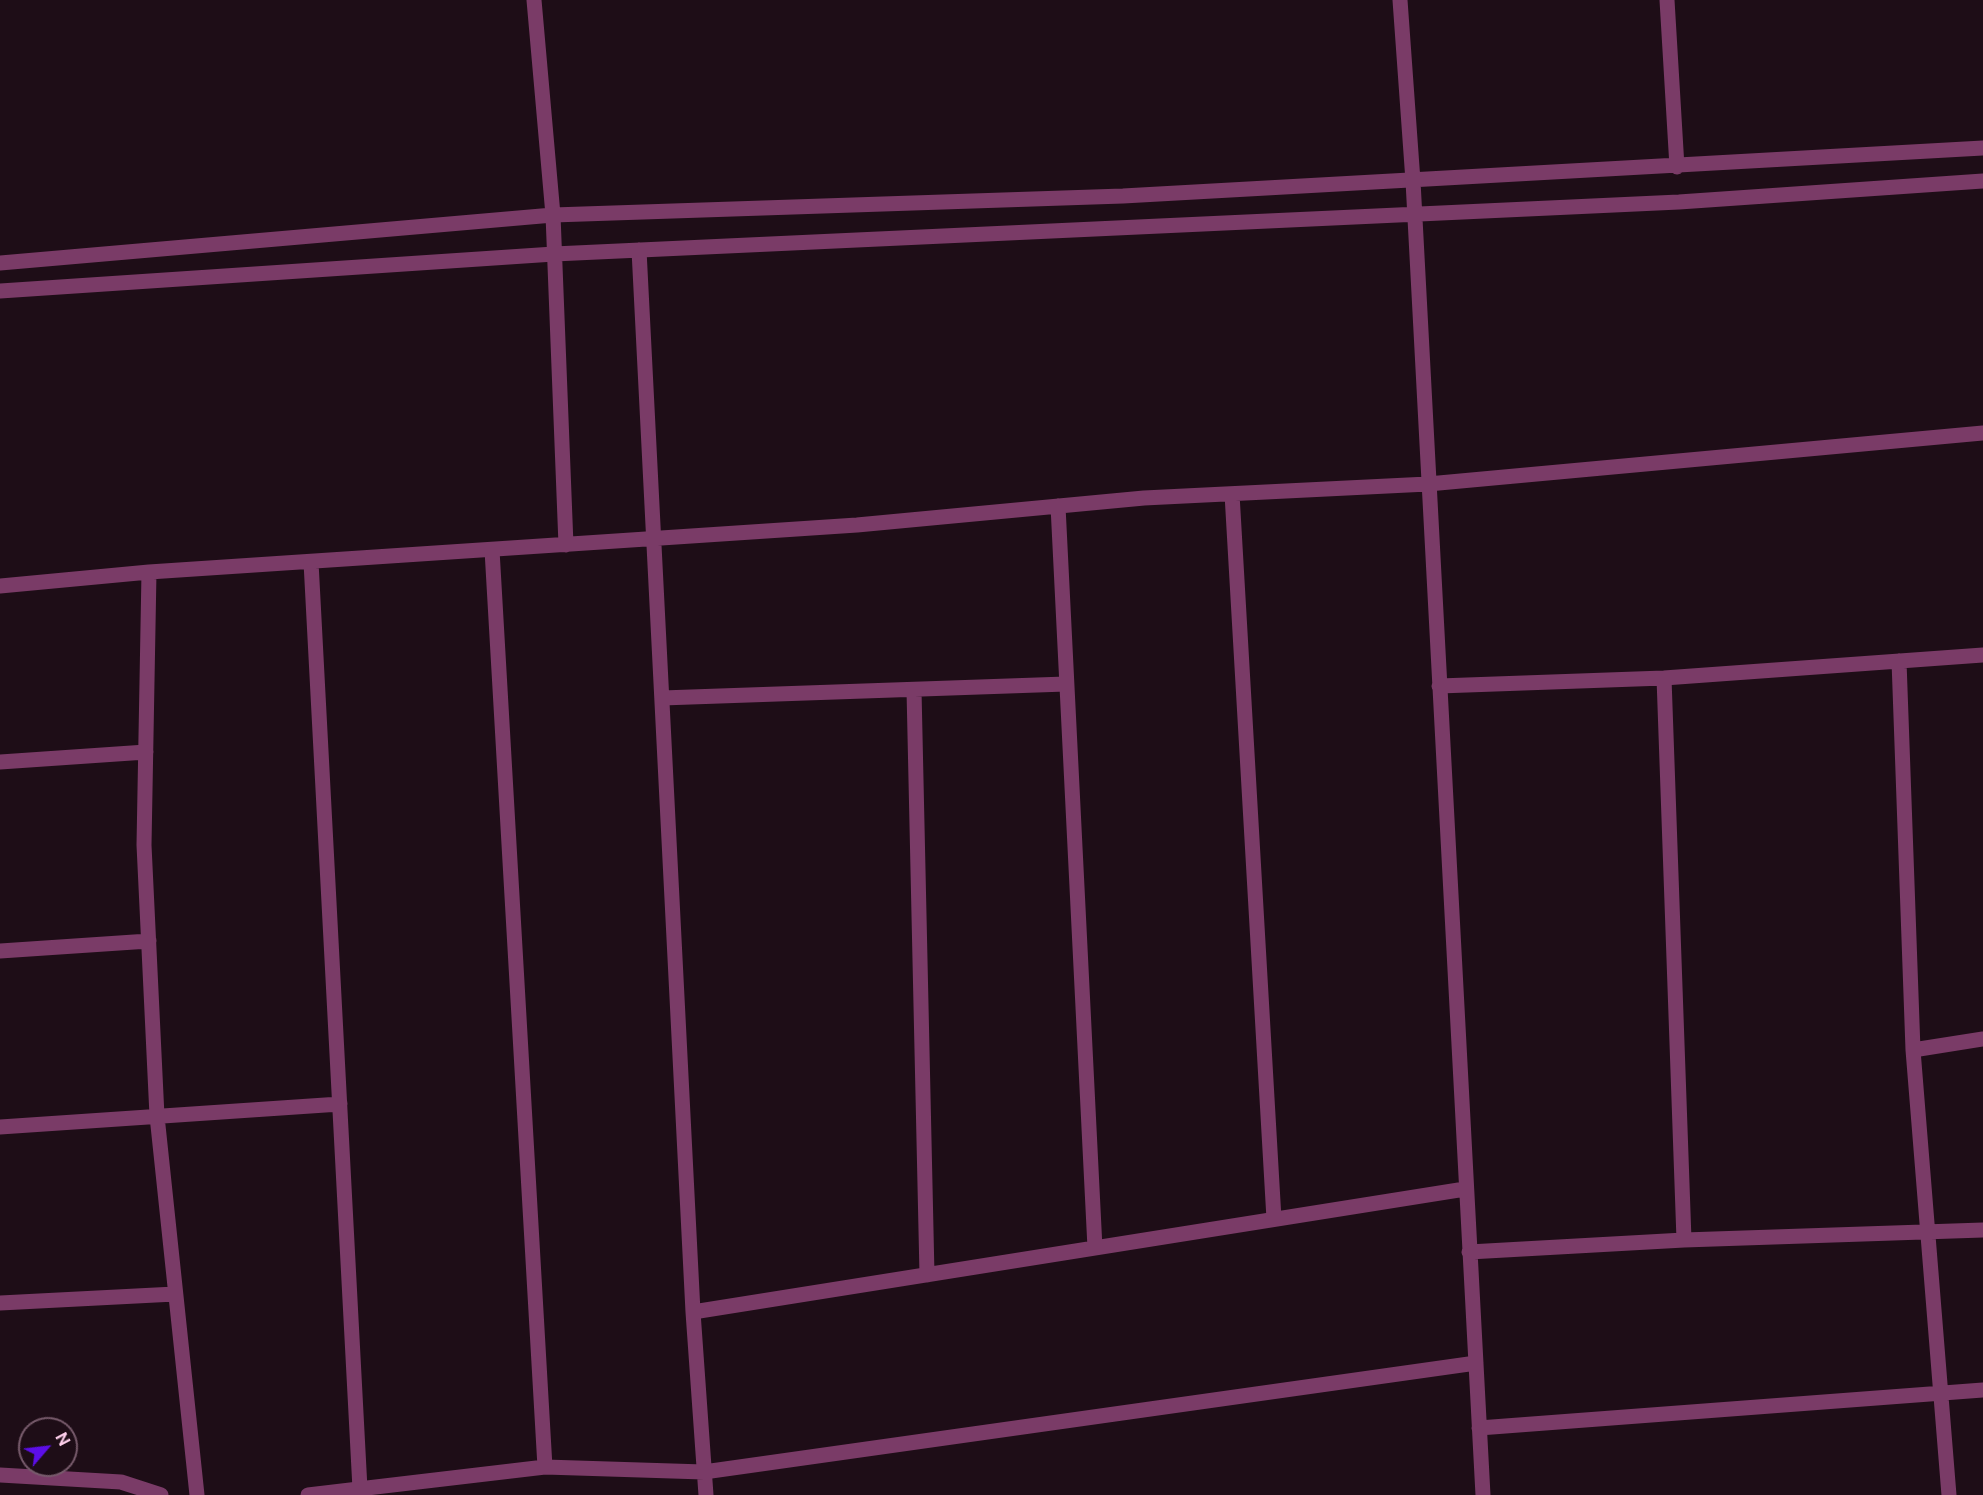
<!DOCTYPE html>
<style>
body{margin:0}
#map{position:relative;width:1983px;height:1495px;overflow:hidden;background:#1e0d17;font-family:"Public Sans",sans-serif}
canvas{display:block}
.north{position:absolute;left:18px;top:1417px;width:60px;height:60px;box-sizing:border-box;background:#1e0d17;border:2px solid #775a6b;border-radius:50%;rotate:62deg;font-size:16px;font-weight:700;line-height:24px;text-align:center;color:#fccdea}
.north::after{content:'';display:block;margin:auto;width:21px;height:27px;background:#5c0ee7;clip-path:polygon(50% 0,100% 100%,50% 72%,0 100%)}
</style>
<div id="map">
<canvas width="1983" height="1495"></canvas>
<div class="north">N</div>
</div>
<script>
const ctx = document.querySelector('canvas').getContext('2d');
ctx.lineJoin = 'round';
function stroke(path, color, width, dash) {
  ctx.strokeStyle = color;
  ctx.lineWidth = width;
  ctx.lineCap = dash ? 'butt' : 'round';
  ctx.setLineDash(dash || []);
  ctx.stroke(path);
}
const minor = new Path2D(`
 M 534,0 L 553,215 L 566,545
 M 1400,0 L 1413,181 L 1483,1495
 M 1667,0 L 1677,167
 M 639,250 L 693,1312 L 1465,1189
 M 0,263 L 553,215 L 1123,196 L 1983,148
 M 0,291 L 554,254 L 1679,202 L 1983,181
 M 1232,494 L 1274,1219
 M 1058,506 L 1095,1248
 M 311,562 L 360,1489
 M 149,572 L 144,845 L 157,1116 L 197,1495
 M 0,586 L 149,572 L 857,525 L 1144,498 L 1428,484 L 1983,433
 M 1899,661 L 1913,1050 L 1983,1039
 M 1439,686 L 1664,678 L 1983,655
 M 914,690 L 927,1275
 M 662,698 L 1066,684
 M 0,762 L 146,752
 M 0,951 L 149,941
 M 1913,1050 L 1949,1495
 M 0,1127 L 340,1104
 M 1684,1240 L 1983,1230
 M 1469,1252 L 1684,1240 L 1664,678
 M 0,1303 L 175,1294
 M 693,1312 L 706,1495
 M 1479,1428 L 1983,1390
 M 545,1467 L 704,1472 L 1476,1363
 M 0,1475 L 121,1482 L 161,1495
 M 308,1495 L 545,1467 L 492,550`);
stroke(minor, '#7a3b67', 15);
</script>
